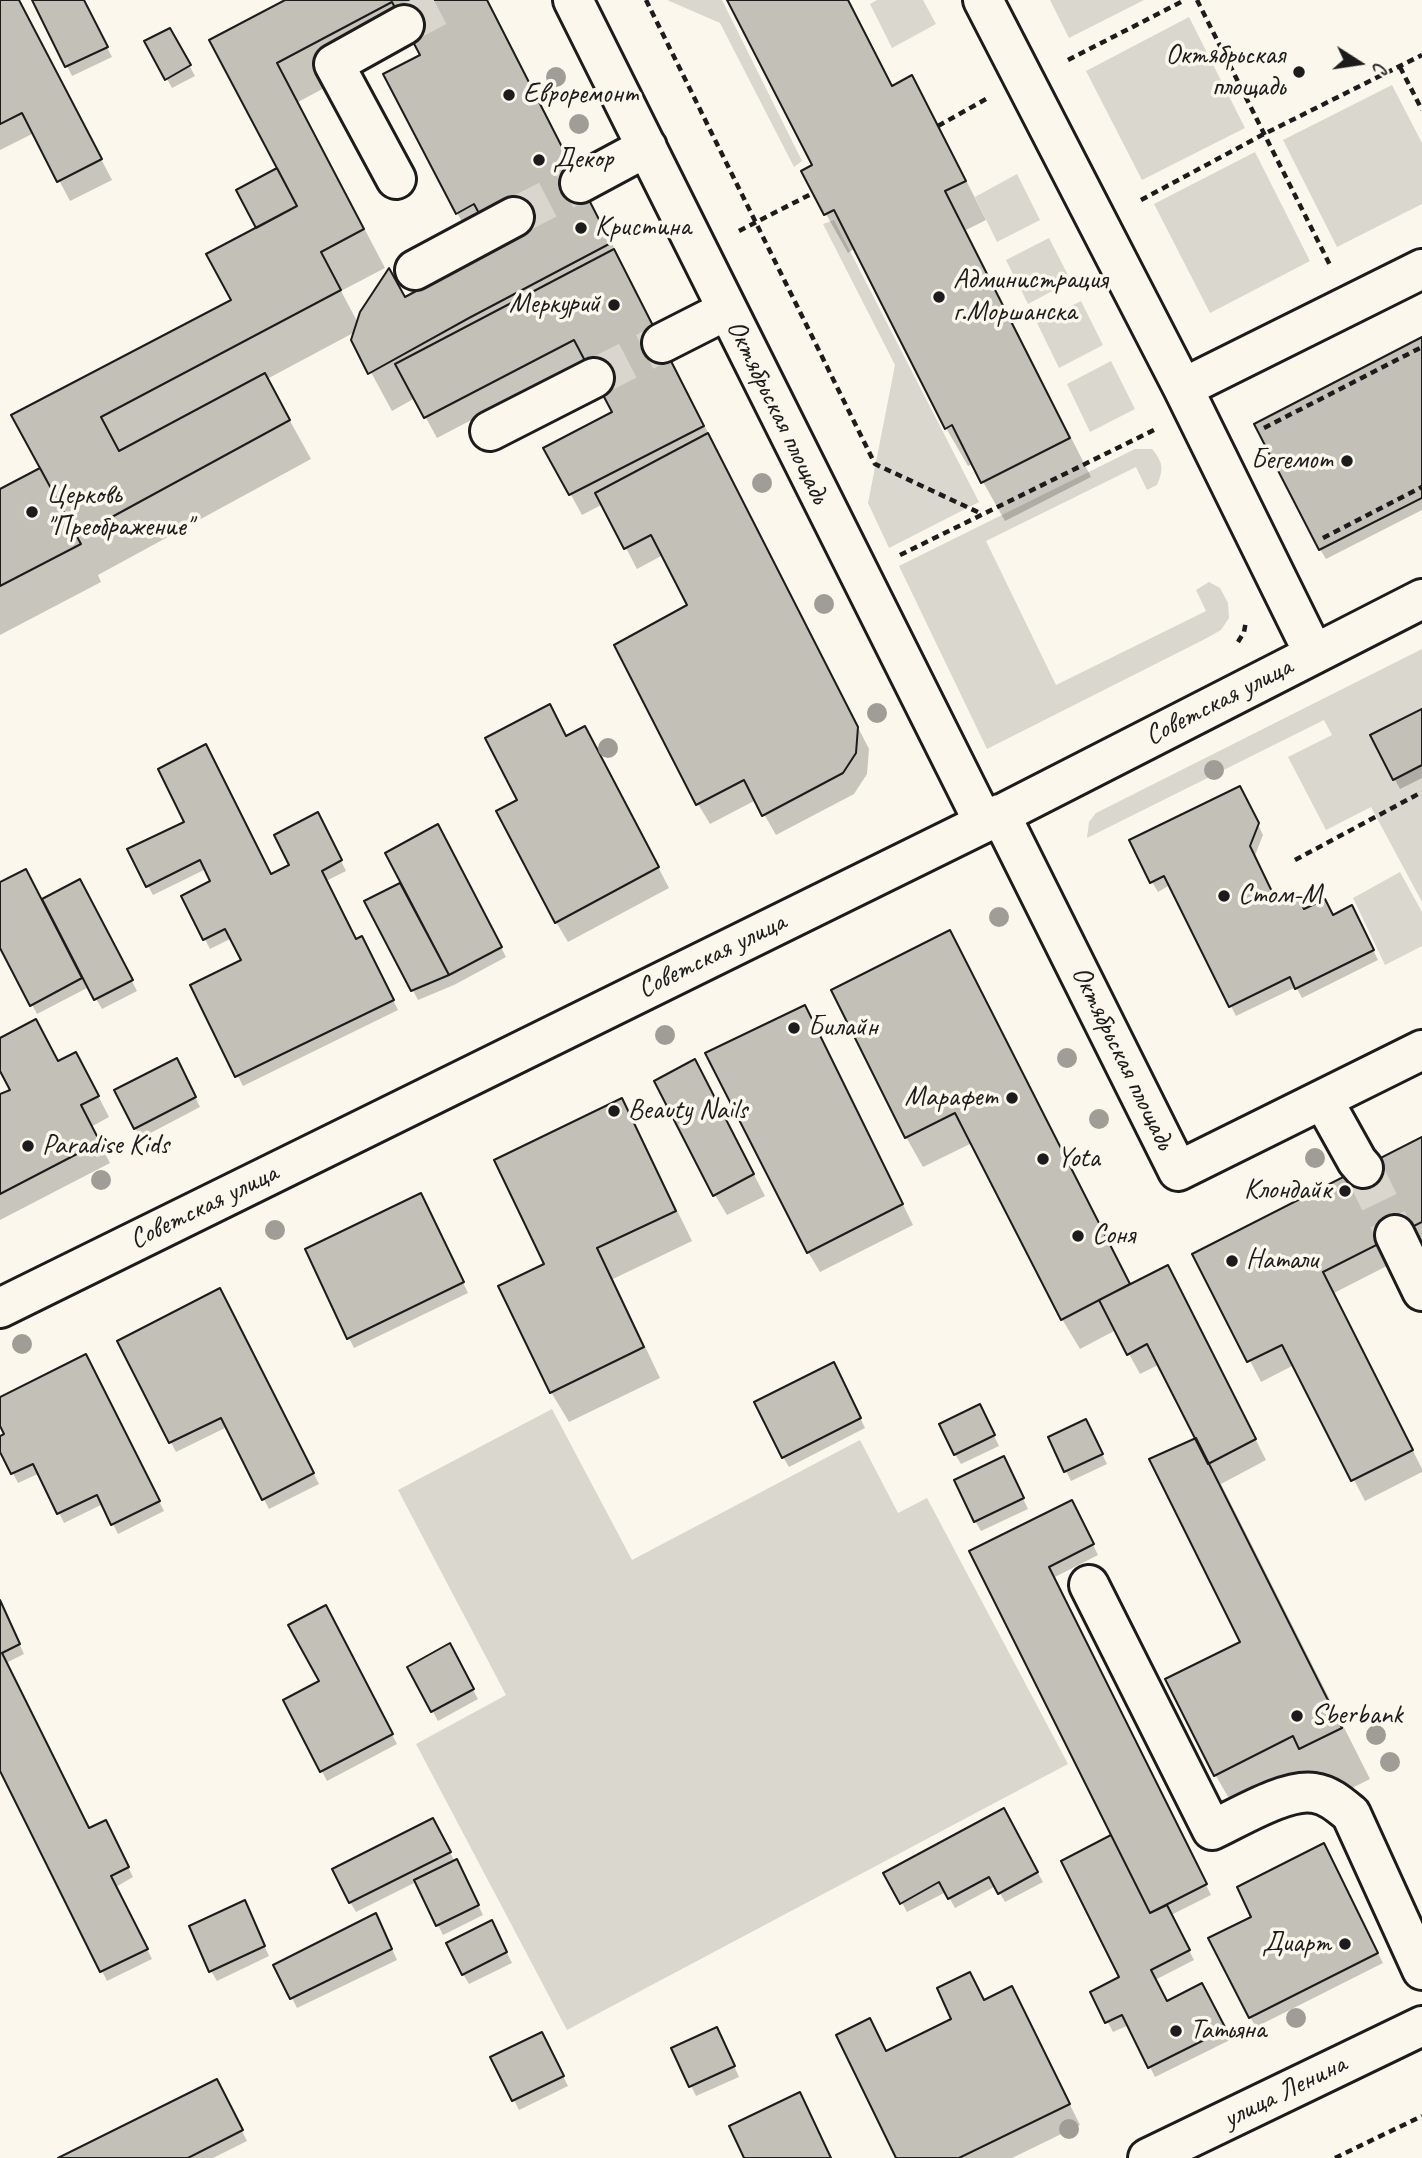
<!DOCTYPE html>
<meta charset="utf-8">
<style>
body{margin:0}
#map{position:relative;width:1422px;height:2158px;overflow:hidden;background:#fbf7ec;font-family:Caveat,sans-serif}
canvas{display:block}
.north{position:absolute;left:1324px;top:28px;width:70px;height:70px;-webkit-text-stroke:5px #fbf7ec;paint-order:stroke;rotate:102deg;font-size:19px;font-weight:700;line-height:28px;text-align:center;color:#1c1c1c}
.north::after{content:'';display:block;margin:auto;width:24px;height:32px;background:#1c1c1c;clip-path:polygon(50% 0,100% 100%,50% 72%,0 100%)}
</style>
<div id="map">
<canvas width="1422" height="2158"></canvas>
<div class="north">С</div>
</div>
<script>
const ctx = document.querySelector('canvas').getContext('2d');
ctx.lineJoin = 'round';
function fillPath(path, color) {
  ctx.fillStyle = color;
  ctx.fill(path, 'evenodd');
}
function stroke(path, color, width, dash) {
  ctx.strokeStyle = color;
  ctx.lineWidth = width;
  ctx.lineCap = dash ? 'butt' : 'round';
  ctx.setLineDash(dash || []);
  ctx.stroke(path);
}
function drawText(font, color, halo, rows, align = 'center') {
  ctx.font = font + ' Caveat,sans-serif';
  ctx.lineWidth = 7;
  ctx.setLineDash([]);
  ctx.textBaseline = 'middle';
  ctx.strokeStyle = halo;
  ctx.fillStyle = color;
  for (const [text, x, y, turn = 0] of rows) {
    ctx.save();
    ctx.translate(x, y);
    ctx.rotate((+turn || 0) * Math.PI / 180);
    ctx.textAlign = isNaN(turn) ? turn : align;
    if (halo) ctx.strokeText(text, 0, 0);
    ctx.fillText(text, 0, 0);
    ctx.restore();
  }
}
const green = new Path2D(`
 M 667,0 L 722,0 L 802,161 L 794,167 L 720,23 Z
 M 877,0 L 923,0 L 936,24 L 892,48 L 870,4 Z
 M 1050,0 L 1144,0 L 1069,38 Z
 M 1189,17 L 1245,128 L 1142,180 L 1086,71 Z
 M 1392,85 L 1422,143 L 1422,204 L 1337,247 L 1283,140 Z
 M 1255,152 L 1310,261 L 1210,313 L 1154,204 Z
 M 1017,174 L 1040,220 L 997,242 L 975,197 Z
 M 834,220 L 979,502 L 889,548 L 868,503 L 895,365 L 823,224 Z
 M 1049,238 L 1071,281 L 1028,304 L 1006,260 Z
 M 1081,301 L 1103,345 L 1059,368 L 1037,323 Z
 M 1111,361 L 1135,409 L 1090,432 L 1067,384 Z
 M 1135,449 L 1152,449 C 1163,462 1164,469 1157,485 L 1147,490 L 1136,467 L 986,541 L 1056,685 L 1206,611 L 1196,590 L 1209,582 L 1220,588 L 1228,603 L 1229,618 L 1221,630 L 1205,639 L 987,749 L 899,566 Z
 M 1422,649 L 1422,902 L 1371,807 L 1326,830 L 1288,757 L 1332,735 L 1324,720 L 1087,838 L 1089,822 L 1096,813 Z
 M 1400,872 L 1422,912 L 1422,946 L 1385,965 L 1353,898 Z
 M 552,1409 L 632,1560 L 860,1440 L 898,1513 L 927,1498 L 1068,1764 L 567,2030 L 416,1744 L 506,1695 L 398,1490 Z`);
const shadow = new Path2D(`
 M 2,0 L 18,0 L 112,180 L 70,201 L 34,133 L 0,150 L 0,1 Z
 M 34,0 L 82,0 L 112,57 L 72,76 Z
 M 289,0 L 488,0 L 869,749 L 867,774 L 854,794 L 776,835 L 756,800 L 710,824 L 698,804 L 690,606 L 663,555 L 637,569 L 603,504 L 582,515 L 546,449 L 614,413 L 586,360 L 437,438 L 415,398 L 392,411 L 353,339 L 355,332 L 267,379 L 311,459 L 98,575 L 101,582 L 0,635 L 0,490 L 43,469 L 14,416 L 233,301 L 279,169 L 212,41 ZM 415,40 L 423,56 L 457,213 L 479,251 L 501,248 L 358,323 L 341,291 L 385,268 L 298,102 Z
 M 729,0 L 849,0 L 893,87 L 912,78 L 934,116 L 986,220 L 966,230 L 1091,477 L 1005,521 L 973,464 L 968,466 L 946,428 L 855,248 L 848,253 L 826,214 L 804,171 L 814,166 Z
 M 170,30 L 195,76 L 172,88 L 147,42 Z
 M 1422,339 L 1422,510 L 1326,559 L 1320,549 Z
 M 1422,711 L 1422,778 L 1400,789 L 1372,736 Z
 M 566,738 L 596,748 L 669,888 L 568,942 L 556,922 L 520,801 Z
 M 1245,798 L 1263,835 L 1254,858 L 1277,904 L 1333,916 L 1357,917 L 1378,960 L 1302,998 L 1296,987 L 1236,1016 L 1170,885 L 1158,892 L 1152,882 Z
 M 186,822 L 271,876 L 291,866 L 323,824 L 346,871 L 326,881 L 356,941 L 367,948 L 398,1010 L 243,1086 L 192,986 L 244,961 L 232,938 L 210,949 L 183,897 L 213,882 L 206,869 L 153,895 L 148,886 Z
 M 443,836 L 506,957 L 454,985 L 418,1000 L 367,902 L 402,884 Z
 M 80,881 L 137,991 L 102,1009 L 89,987 L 37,1014 L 0,944 L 0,884 L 41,901 Z
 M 950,933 L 967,963 L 1131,1286 L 1179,1288 L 1266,1460 L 1221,1484 L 1370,1779 L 1330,1799 L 1245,1826 L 1216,1776 L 1167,1680 L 1242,1642 L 1198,1439 L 1160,1364 L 1140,1374 L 1116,1330 L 1080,1349 L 1062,1319 L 972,1143 L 923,1167 L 906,1137 Z
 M 816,1027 L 913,1225 L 820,1272 L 808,1252 Z
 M 0,1040 L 87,1074 L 109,1117 L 91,1127 L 110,1163 L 0,1220 L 0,1096 L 12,1091 L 0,1067 Z
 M 182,1070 L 200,1107 L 141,1138 L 135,1128 Z
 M 706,1082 L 765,1196 L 727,1215 L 715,1195 Z
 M 621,1100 L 638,1130 L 692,1241 L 613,1279 L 660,1378 L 569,1422 L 551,1392 L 546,1264 Z
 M 1422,1139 L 1422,1248 L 1334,1293 L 1422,1469 L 1422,1472 L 1365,1501 L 1294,1365 L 1261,1382 L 1195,1254 Z
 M 426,1205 L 468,1293 L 354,1348 L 349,1338 Z
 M 225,1300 L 319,1484 L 269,1509 L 227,1427 L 176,1452 L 119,1342 Z
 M 91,1366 L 164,1511 L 118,1534 L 103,1504 L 64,1523 L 40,1473 L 18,1483 L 0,1448 L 0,1438 L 6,1434 L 0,1422 L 0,1399 Z
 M 839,1374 L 865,1428 L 789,1467 L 783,1457 Z
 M 985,1417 L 999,1446 L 961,1464 L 955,1454 Z
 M 1091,1431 L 1107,1464 L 1071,1481 L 1050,1438 Z
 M 1008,1468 L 1028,1509 L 981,1531 L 975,1521 Z
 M 1077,1512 L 1098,1555 L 1053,1578 L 1211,1895 L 1171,1915 L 1194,1960 L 1155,1980 L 1167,2003 L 1207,1995 L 1230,2040 L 1155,2077 L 1129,2025 L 1113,2032 L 1092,1992 L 1121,1978 L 1114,1836 L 971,1552 Z
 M 0,1602 L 24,1654 L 6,1663 L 89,1830 L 111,1832 L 133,1877 L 116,1887 L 152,1959 L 107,1981 L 0,1766 Z
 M 331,1617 L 397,1744 L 327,1781 L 322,1771 L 321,1682 Z
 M 449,1645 L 478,1699 L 438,1721 L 409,1668 Z
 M 1003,1810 L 1043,1882 L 1005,1902 L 996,1886 L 955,1908 L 946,1892 L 907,1912 L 886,1873 Z
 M 438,1830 L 455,1862 L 462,1871 L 483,1915 L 443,1935 L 416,1882 L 356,1912 L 350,1902 Z
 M 1328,1855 L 1383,1963 L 1256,2027 L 1250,2017 L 1254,1917 Z
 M 249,1912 L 269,1956 L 217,1981 L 211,1971 Z
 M 381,1925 L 397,1960 L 297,2008 L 292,1998 Z
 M 497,1932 L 512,1963 L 469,1984 L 463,1974 Z
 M 970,1975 L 985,2001 L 1012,1988 L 1080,2125 L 1012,2158 L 898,2158 L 869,2020 L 887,2052 L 954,2020 Z
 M 722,2039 L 739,2077 L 696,2096 L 673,2049 Z
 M 547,2044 L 568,2086 L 519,2110 L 493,2058 Z
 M 222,2091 L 247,2141 L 213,2158 L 62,2158 Z`);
const building = new Path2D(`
 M 0,0 L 19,0 L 102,159 L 57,182 L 22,113 L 0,124 Z
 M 32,0 L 84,0 L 108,47 L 65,67 Z
 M 285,0 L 487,0 L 611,243 L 469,318 L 368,374 L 351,340 L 360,312 L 389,268 L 405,297 L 523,234 L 507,204 L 481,217 L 474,204 L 456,214 L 383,74 L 420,55 L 392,2 L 277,63 L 364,229 L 321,252 L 341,290 L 101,417 L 119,451 L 265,373 L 290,420 L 77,536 L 11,415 L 231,300 L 206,254 L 297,206 L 209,40 Z
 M 727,0 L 848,0 L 892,86 L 912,75 L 966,181 L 945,191 L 1070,438 L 981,483 L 952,425 L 945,429 L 834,210 L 824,215 L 801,171 L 812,165 Z
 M 170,28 L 191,65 L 165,80 L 144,41 Z
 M 277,168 L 297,206 L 256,228 L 236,190 Z
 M 614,249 L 704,426 L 569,495 L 543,448 L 612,412 L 574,340 L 424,418 L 395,364 Z
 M 1422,337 L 1422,498 L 1319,550 L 1254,424 Z
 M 708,433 L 858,727 L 856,753 L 843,773 L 762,816 L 744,780 L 696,805 L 614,645 L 687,605 L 651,535 L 624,549 L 595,493 Z
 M 40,468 L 81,544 L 0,586 L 0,489 Z
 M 550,704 L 566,736 L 585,726 L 659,867 L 555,923 L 496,811 L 517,800 L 485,738 Z
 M 1422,709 L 1422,765 L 1393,780 L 1370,735 Z
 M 206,744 L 271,874 L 289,865 L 274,835 L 318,812 L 342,860 L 322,871 L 356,939 L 362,936 L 394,1000 L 235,1077 L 190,985 L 241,960 L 225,929 L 203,940 L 181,896 L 210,881 L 200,860 L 146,887 L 127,849 L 184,822 L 158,769 Z
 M 1240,786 L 1259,823 L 1250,846 L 1277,902 L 1296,892 L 1304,909 L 1325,899 L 1333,915 L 1352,905 L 1374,950 L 1295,989 L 1290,977 L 1229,1007 L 1164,876 L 1150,883 L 1129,840 Z
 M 438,824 L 502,947 L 449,975 L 385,853 Z
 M 26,869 L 82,978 L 30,1006 L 0,948 L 0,882 Z
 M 80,879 L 133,980 L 94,1000 L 42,899 Z
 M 400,883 L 449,975 L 411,991 L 364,901 Z
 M 950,930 L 1130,1284 L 1061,1320 L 955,1113 L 905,1138 L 831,990 Z
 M 805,1005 L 903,1204 L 807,1253 L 705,1053 Z
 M 36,1019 L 58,1061 L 76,1052 L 99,1096 L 81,1105 L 100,1142 L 0,1194 L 0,1094 L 10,1090 L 0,1071 L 0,1038 Z
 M 177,1058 L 196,1097 L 134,1129 L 114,1090 Z
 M 695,1059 L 754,1174 L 713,1196 L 654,1081 Z
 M 622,1098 L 676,1211 L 597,1248 L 644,1347 L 550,1393 L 498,1286 L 544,1264 L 494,1160 Z
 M 1422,1137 L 1422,1222 L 1323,1272 L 1413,1450 L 1351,1481 L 1282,1345 L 1247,1362 L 1192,1254 Z
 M 421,1193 L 464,1282 L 347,1339 L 305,1249 Z
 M 1168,1265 L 1256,1439 L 1208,1464 L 1147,1344 L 1127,1355 L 1099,1300 Z
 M 220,1288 L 314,1473 L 262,1500 L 221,1418 L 169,1443 L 117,1341 Z
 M 86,1354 L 160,1501 L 111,1525 L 97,1495 L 57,1514 L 33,1464 L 11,1474 L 0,1452 L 0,1436 L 4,1434 L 0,1426 L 0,1397 Z
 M 834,1362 L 861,1418 L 782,1458 L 754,1402 Z
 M 980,1404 L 995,1435 L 954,1455 L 939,1424 Z
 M 1086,1419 L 1103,1454 L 1064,1472 L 1048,1437 Z
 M 1196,1438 L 1342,1728 L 1299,1749 L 1293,1736 L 1214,1776 L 1165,1679 L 1240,1642 L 1149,1459 Z
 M 1004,1456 L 1024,1498 L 974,1522 L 954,1480 Z
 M 1072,1500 L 1094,1544 L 1049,1567 L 1207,1884 L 1150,1913 L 969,1551 Z
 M 0,1600 L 20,1644 L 2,1653 L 89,1828 L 106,1820 L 129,1867 L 111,1876 L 148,1949 L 100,1972 L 0,1771 Z
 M 326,1605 L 393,1734 L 320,1772 L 283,1700 L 319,1681 L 288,1625 Z
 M 450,1643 L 474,1689 L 431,1712 L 407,1667 Z
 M 1004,1808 L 1038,1872 L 998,1894 L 989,1877 L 948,1899 L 939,1882 L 900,1904 L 883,1873 Z
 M 433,1818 L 451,1852 L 349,1903 L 332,1869 Z
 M 1111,1835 L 1150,1913 L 1167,1905 L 1190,1950 L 1151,1970 L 1167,2001 L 1202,1983 L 1226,2029 L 1148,2068 L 1122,2015 L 1105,2023 L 1090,1992 L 1119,1977 L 1061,1861 Z
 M 1324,1843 L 1378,1953 L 1249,2018 L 1208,1938 L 1251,1917 L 1237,1887 Z
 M 457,1859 L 479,1905 L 436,1926 L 414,1880 Z
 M 245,1900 L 265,1946 L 209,1972 L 189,1926 Z
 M 376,1913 L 392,1949 L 290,1999 L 273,1965 Z
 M 492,1920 L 507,1952 L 462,1975 L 446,1943 Z
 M 970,1972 L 984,2000 L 1012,1986 L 1070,2104 L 959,2158 L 896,2158 L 836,2035 L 870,2018 L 886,2051 L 951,2019 L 937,1988 Z
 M 717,2027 L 735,2066 L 689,2087 L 671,2048 Z
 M 542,2032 L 564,2076 L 512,2101 L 490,2057 Z
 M 217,2079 L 243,2130 L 188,2158 L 58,2158 Z
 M 800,2092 L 831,2158 L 744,2158 L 729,2126 Z`);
const minorTunnel = new Path2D(`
 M 404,25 L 451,0
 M 514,217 L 580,183
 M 594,378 L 662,343
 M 1363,1168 L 1395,1235`);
const path = new Path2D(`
 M 646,0 L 875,464 L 982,514
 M 1197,0 L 1330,265
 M 1068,60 L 1185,0
 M 1400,67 L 1422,110
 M 938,126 L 986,99
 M 1141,200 L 1264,134 L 1422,55
 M 739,231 L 813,193
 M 1264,428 L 1422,347
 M 1323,538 L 1422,487
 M 900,555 L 1156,429
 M 1238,642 L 1244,632 L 1246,621
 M 1295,860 L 1422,792
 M 1335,2158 L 1422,2116`);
const minor = new Path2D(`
 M 573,0 C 711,274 845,549 984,823
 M 983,0 L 1183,388 L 1314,654
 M 396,179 L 334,64 L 404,25
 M 580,183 L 647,147
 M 415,270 L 514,217
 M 662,343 L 727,310
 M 1183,388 L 1422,269
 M 490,431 L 594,378
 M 1000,814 L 1178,1171 L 1422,1050
 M 1323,1100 L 1357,1161 L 1363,1168
 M 1395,1235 L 1422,1291
 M 0,1308 L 984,823 L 1422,599
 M 1089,1585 L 1212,1830 C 1238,1818 1287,1788 1314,1793 C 1329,1795 1340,1805 1351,1814 L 1422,1970`);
const major = new Path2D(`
 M 1148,2158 L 1422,2026`);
const trees = [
 [556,77],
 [579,124],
 [762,483],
 [824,604],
 [877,713],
 [608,748],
 [1214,770],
 [999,917],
 [665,1035],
 [1067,1058],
 [1099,1119],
 [1315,1158],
 [101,1180],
 [275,1230],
 [22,1344],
 [1376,1735],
 [1390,1762],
 [1296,2018],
 [1069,2129]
];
const markers = [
 [1299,72,7,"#1c1c1c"],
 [509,95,7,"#1c1c1c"],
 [539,160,7,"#1c1c1c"],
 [581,228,7,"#1c1c1c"],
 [939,297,7,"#1c1c1c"],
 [614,305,7,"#1c1c1c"],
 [1347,461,7,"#1c1c1c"],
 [32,512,7,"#1c1c1c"],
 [1224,896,7,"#1c1c1c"],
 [794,1028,7,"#1c1c1c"],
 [1012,1098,7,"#1c1c1c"],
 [614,1111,7,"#1c1c1c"],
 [28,1146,7,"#1c1c1c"],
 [1043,1159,7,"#1c1c1c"],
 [1345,1191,7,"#1c1c1c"],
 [1078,1236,7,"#1c1c1c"],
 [1232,1261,7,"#1c1c1c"],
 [1297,1716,7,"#1c1c1c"],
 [1345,1944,7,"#1c1c1c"],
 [1176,2031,7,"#1c1c1c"]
];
const poiNames = [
 ["Октябрьская",1285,56,"right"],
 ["площадь",1285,88,"right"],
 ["Евроремонт",523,95],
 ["Декор",553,160],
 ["Кристина",595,228],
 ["Администрация",953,281],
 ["г.Моршанска",953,313],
 ["Меркурий",600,305,"right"],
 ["Бегемот",1333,461,"right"],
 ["Церковь",46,496],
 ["\"Преображение\"",46,528],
 ["Стом-М",1238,896],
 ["Билайн",808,1028],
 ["Марафет",998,1098,"right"],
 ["Beauty Nails",628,1111],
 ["Paradise Kids",42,1146],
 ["Yota",1057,1159],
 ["Клондайк",1331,1191,"right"],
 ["Соня",1092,1236],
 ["Натали",1246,1261],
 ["Sberbank",1311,1716],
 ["Диарт",1331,1944,"right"],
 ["Татьяна",1190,2031]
];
const streetNames = [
 ["Октябрьская площадь",777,412,64],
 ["Советская улица",1219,702,-27],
 ["Советская улица",712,956,-26],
 ["Октябрьская площадь",1122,1058,64],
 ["Советская улица",204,1207,-26],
 ["улица Ленина",1285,2092,-26]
];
fillPath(green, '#dad7ce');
fillPath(shadow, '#0003');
fillPath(building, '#c3c0b8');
stroke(building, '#1c1c1c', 2);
stroke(minorTunnel, '#dad6cd', 38, [38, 19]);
stroke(minor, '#1c1c1c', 44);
stroke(major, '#1c1c1c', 44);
stroke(path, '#1c1c1c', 4.5, [7, 5]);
stroke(minor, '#fbf7ec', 38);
stroke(major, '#fbf7ec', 38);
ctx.fillStyle = '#a09d97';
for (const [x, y] of trees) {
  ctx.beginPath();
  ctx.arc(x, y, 10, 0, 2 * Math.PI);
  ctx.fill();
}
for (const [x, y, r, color] of markers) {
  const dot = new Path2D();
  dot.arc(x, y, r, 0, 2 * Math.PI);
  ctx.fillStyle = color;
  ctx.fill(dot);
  stroke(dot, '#fbf7ec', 2.5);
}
drawText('28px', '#1c1c1c', '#fbf7ec', poiNames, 'left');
drawText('28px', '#1c1c1c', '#fbf7ec', streetNames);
</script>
